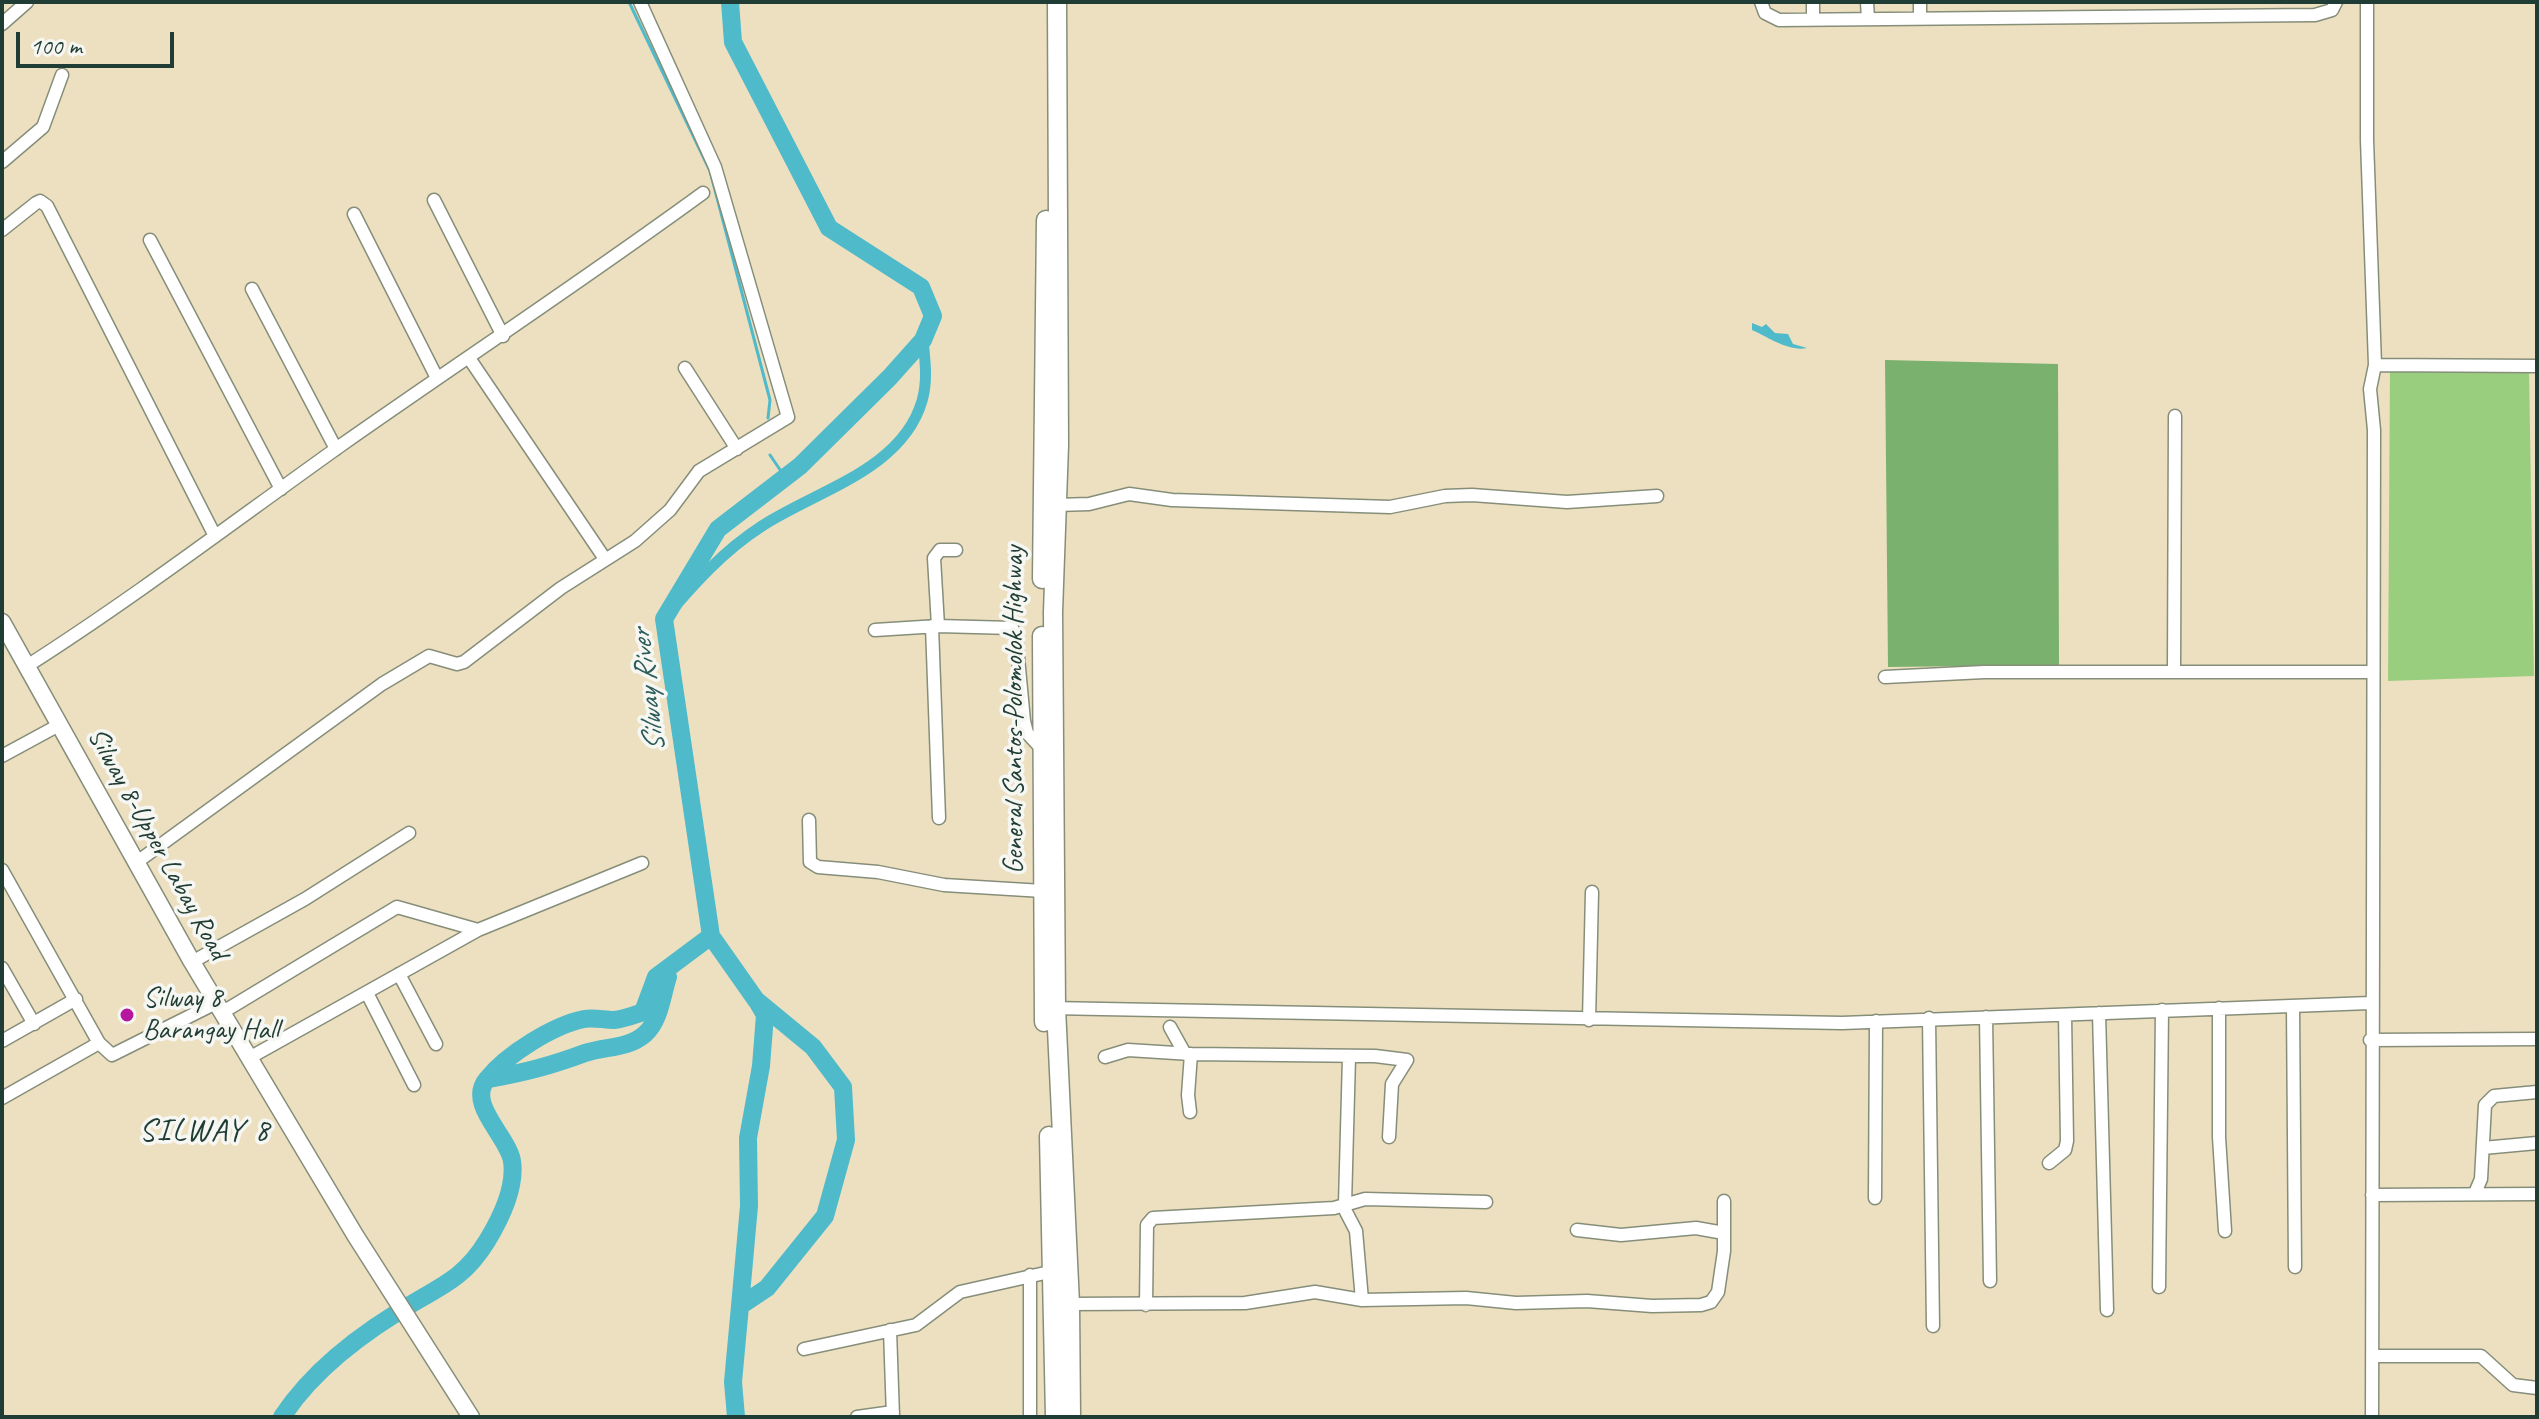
<!DOCTYPE html>
<style>
body{margin:0}
#map{position:relative;width:2539px;height:1419px;overflow:hidden;background:#ede0c1;font-family:Caveat,sans-serif}
canvas{display:block}
.frame{position:absolute;inset:0;border:4px solid #1f3d34;pointer-events:none}
.scale{position:absolute;left:16px;top:32px;width:158px;height:36px;box-sizing:border-box;border:4px solid #1f3d34;border-top:0;padding-left:10px;font-size:24px;line-height:28px;white-space:nowrap;color:#1f3d34;-webkit-text-stroke:6px #f6f6f2;paint-order:stroke}
</style>
<div id="map">
<canvas width="2539" height="1419"></canvas>
<div class="frame"></div>
<div class="scale">100 m</div>
</div>
<script>
const ctx = document.querySelector('canvas').getContext('2d');
ctx.lineJoin = 'round';
function fillPath(path, color) {
  ctx.fillStyle = color;
  ctx.fill(path, 'evenodd');
}
function stroke(path, color, width, dash) {
  ctx.strokeStyle = color;
  ctx.lineWidth = width;
  ctx.lineCap = dash ? 'butt' : 'round';
  ctx.setLineDash(dash || []);
  ctx.stroke(path);
}
function drawText(font, color, halo, rows, align = 'center') {
  ctx.font = font + ' Caveat,sans-serif';
  ctx.lineWidth = 7;
  ctx.setLineDash([]);
  ctx.textBaseline = 'middle';
  ctx.strokeStyle = halo;
  ctx.fillStyle = color;
  for (const [text, x, y, turn = 0] of rows) {
    ctx.save();
    ctx.translate(x, y);
    ctx.rotate((+turn || 0) * Math.PI / 180);
    ctx.textAlign = isNaN(turn) ? turn : align;
    if (halo) ctx.strokeText(text, 0, 0);
    ctx.fillText(text, 0, 0);
    ctx.restore();
  }
}
const green = new Path2D(`
 M 2390,365 L 2529,368 L 2534,676 L 2388,681 Z`);
const forest = new Path2D(`
 M 1885,360 L 2058,364 L 2059,665 L 1888,667 Z`);
const water = new Path2D(`
 M 1752,323 L 1762,327 L 1766,324 L 1775,333 L 1788,334 L 1793,344 L 1807,348 C 1789,352 1768,337 1752,330 Z`);
const stream = new Path2D(`
 M 629,2 L 710,171 L 770,400 L 768,418
 M 770,455 L 785,477`);
const canal = new Path2D(`
 M 664,619 C 694,584 723,551 762,526 C 815,491 902,470 922,401 C 928,381 925,360 923,340`);
const river = new Path2D(`
 M 730,2 L 733,42 L 829,228 L 921,287 L 933,316 L 923,340 L 890,377 L 800,466 L 718,529 L 664,619 L 711,936 L 756,1000 L 813,1047 L 843,1087 L 846,1140 L 825,1216 L 767,1288 L 740,1306 L 733,1382 L 736,1417
 M 489,1079 C 526,1072 550,1066 585,1053 C 605,1046 628,1049 645,1034 C 660,1021 662,995 668,977
 M 740,1306 L 749,1206 L 748,1138 L 761,1066 L 765,1015 L 757,1001
 M 282,1417 C 314,1368 369,1328 420,1299 C 450,1282 468,1272 487,1241 C 501,1218 516,1188 512,1161 C 508,1136 466,1104 487,1079 C 507,1054 554,1025 584,1019 C 594,1017 604,1020 614,1020 C 624,1019 634,1015 643,1012 L 656,977 L 711,936`);
const minor = new Path2D(`
 M 1761,2 L 1765,13 L 1779,20 L 2315,15 L 2332,10 L 2336,2
 M 1813,2 L 1813,19
 M 1867,2 L 1868,19
 M 1920,2 L 1920,18
 M 2367,2 L 2367,140 L 2375,365 L 2370,389 L 2374,430 L 2372,1417
 M 2,24 L 27,2
 M 2,162 L 43,127 L 62,75
 M 434,200 L 503,336
 M 354,214 L 437,378
 M 2,230 L 36,203 L 40,201 L 47,206 L 215,536
 M 150,240 L 281,489
 M 252,289 L 336,449
 M 469,358 L 605,559
 M 2375,365 L 2537,366
 M 685,368 L 737,449
 M 1057,505 L 1089,504 L 1129,494 L 1172,500 L 1390,507 L 1445,496 L 1472,495 L 1567,502 L 1657,496
 M 932,626 L 939,818
 M 938,626 L 934,558 L 940,550 L 956,550
 M 875,630 L 938,626 L 1012,628 L 1016,636 L 1024,721 L 1027,733 L 1040,747
 M 27,666 C 135,597 236,520 340,446 C 461,361 584,280 703,193
 M 2174,670 L 2175,416
 M 1885,677 L 1984,672 L 2372,672
 M 2,756 L 59,725
 M 809,820 L 810,862 L 818,867 L 878,872 L 944,885 L 1043,891
 M 137,862 L 382,684 L 429,656 L 457,664 L 464,662 L 561,588 L 635,541 L 670,510 L 699,471 L 788,417 L 715,167 L 640,2
 M 2,870 L 99,1043 L 112,1055 L 216,1003
 M 192,962 L 305,899 L 409,833
 M 2,968 L 34,1024
 M 399,974 L 436,1044
 M 367,993 L 414,1085
 M 2293,1006 L 2295,1267
 M 1050,1008 L 1842,1023 L 2370,1003
 M 2219,1008 L 2219,1137 L 2225,1231
 M 223,1012 L 397,907 L 478,930
 M 2099,1013 L 2107,1310
 M 1986,1017 L 1990,1281
 M 1929,1018 L 1933,1326
 M 1589,1020 L 1592,892
 M 1170,1027 L 1185,1054
 M 2370,1040 L 2537,1039
 M 2,1041 L 76,999
 M 1105,1057 L 1128,1050 L 1191,1054
 M 249,1058 L 478,930 L 642,863
 M 2,1098 L 99,1043
 M 1190,1112 L 1188,1095 L 1191,1054 L 1375,1056 L 1407,1060 L 1392,1084 L 1389,1137
 M 2483,1148 L 2537,1143
 M 2049,1163 L 2065,1150 L 2067,1141 L 2065,1015
 M 2475,1193 L 2481,1179 L 2485,1105 L 2494,1096 L 2537,1092
 M 2372,1195 L 2537,1194
 M 1875,1198 L 1876,1021
 M 1345,1204 L 1349,1057
 M 1343,1206 L 1356,1231 L 1362,1300
 M 1577,1230 L 1621,1235 L 1696,1228 L 1724,1233
 M 1030,1275 L 1030,1417
 M 2159,1287 L 2162,1010
 M 1070,1304 L 1245,1303 L 1315,1292 L 1362,1300 L 1466,1298 L 1516,1303 L 1587,1301 L 1652,1306 L 1701,1305 L 1711,1302 L 1718,1292 L 1724,1251 L 1724,1201
 M 1146,1305 L 1147,1225 L 1153,1218 L 1334,1208 L 1365,1199 L 1486,1202
 M 890,1330 L 893,1417
 M 804,1349 L 916,1325 L 960,1292 L 1054,1271
 M 2373,1356 L 2481,1356 L 2513,1385 L 2537,1388
 M 857,1417 L 893,1412`);
const major = new Path2D(`
 M 2,622 L 192,962 L 355,1235 L 471,1417`);
const highway = new Path2D(`
 M 1057,2 L 1059,445 L 1053,612 L 1056,1008 L 1070,1304 L 1071,1417
 M 1042,579 L 1046,220
 M 1042,636 L 1044,1022
 M 1049,1136 L 1055,1417`);
const markers = [
 [127,1015,8,"#b5179e"]
];
const streetNames = [
 ["General Santos-Polomolok Highway",1015,710,-90],
 ["Silway 8-Upper Labay Road",157,844,61]
];
const poiNames = [
 ["Silway 8",143,999],
 ["Barangay Hall",143,1031]
];
const waterNames = [
 ["Silway River",649,691,-97]
];
const quarterNames = [
 ["SILWAY 8",205,1132]
];
fillPath(green, '#9ace7f');
fillPath(forest, '#7bb16e');
fillPath(water, '#4ebaca');
stroke(stream, '#4ebaca', 3);
stroke(canal, '#4ebaca', 11);
stroke(river, '#4ebaca', 18);
stroke(minor, '#868e7a', 15);
stroke(major, '#868e7a', 19);
stroke(highway, '#868e7a', 21);
stroke(minor, '#fff', 12);
stroke(major, '#fff', 16);
stroke(highway, '#fff', 18);
for (const [x, y, r, color] of markers) {
  const dot = new Path2D();
  dot.arc(x, y, r, 0, 2 * Math.PI);
  ctx.fillStyle = color;
  ctx.fill(dot);
  stroke(dot, '#f6f6f2', 3);
}
drawText('28px', '#1f3d34', '#f6f6f2', streetNames);
drawText('28px', '#1f3d34', '#f6f6f2', poiNames, 'left');
drawText('italic 30px', '#2b5c5a', '#f6f6f2', waterNames);
ctx.letterSpacing = '2px';
drawText('32px', '#1f3d34', '#f6f6f2', quarterNames);
ctx.letterSpacing = '0px';
</script>
